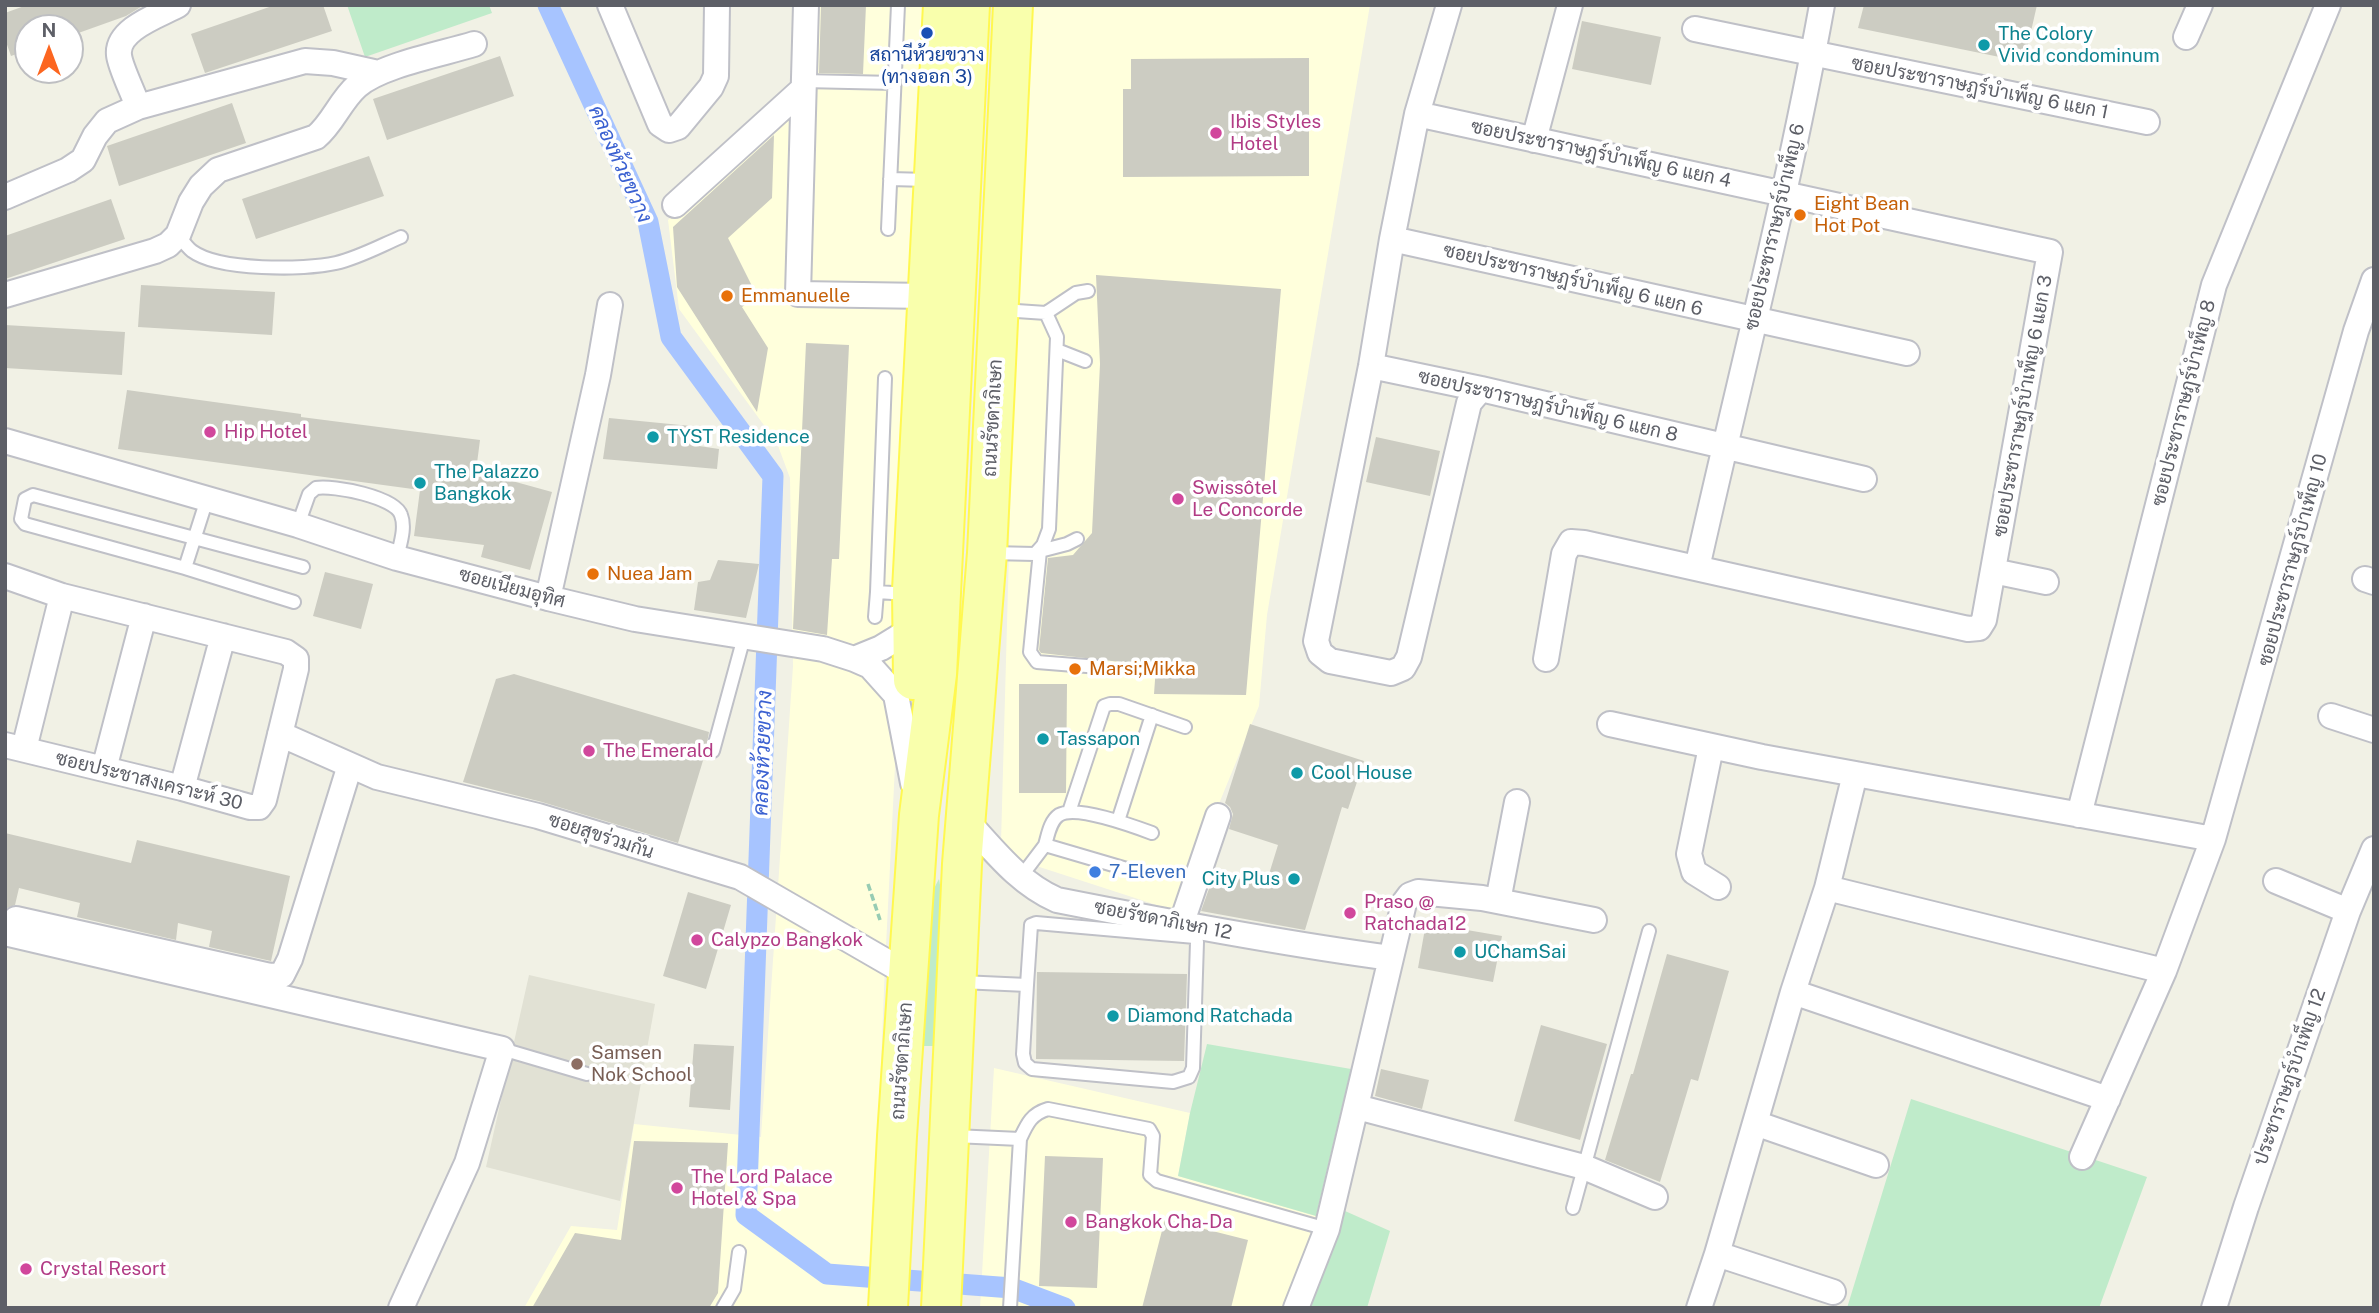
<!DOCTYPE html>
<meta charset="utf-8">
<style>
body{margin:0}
#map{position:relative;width:2379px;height:1313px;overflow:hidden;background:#f1f1e5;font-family:"Public Sans",sans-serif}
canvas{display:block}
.frame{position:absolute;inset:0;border:7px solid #5d5f67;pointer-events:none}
.north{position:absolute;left:14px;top:14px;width:70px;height:70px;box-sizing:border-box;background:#fff;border:2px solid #bebfc2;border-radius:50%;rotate:0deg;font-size:19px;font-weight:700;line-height:28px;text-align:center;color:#5d5f67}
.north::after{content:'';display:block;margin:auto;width:24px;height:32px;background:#fc6620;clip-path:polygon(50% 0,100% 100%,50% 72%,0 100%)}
</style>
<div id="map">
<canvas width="2379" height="1313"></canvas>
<div class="frame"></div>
<div class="north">N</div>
</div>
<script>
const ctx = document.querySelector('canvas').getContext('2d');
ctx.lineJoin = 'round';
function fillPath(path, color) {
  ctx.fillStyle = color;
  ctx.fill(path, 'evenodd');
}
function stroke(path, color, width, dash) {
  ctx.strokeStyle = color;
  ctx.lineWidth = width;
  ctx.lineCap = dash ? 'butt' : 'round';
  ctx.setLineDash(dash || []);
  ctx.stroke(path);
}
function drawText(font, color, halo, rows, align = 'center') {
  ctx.font = font + ' "Public Sans",Sarabun,sans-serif';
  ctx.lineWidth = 7;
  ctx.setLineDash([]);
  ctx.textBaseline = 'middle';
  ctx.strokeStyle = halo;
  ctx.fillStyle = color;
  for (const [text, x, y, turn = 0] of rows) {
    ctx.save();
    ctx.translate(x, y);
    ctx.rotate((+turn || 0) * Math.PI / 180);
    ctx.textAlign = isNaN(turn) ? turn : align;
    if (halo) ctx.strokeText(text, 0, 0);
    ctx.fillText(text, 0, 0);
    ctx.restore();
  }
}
const commercial = new Path2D(`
 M 804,5 L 933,5 L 885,966 L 871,1308 L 524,1308 L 571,1226 L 617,1230 L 634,1124 L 761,1137 L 793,666 L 790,478 L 777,443 L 679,309 L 668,220 L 794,106 Z
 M 1024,5 L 1370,5 L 1267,615 L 1259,706 L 1175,911 L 1018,860 L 1001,842 Z
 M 994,1068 L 1190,1113 L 1178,1176 L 1340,1223 L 1305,1308 L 980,1308 Z`);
const education = new Path2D(`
 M 529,975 L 655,1004 L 620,1201 L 486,1167 Z`);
const green = new Path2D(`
 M 347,5 L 489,5 L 492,13 L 365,57 Z
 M 939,879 L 944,909 L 940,1046 L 922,1046 L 931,894 Z
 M 1207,1044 L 1351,1069 L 1316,1216 L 1178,1176 L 1190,1113 Z
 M 1911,1099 L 2147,1177 L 2099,1308 L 1847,1308 Z
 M 1345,1211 L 1390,1231 L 1367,1308 L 1305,1308 Z`);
const canal = new Path2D(`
 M 548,5 L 648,222 L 671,337 L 773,476 L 746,1215 L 827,1274 L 1012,1288 L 1065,1308`);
const building = new Path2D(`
 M 27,5 L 144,5 L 126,16 L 70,36 L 70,28 L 28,28 L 28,50 L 11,56 L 5,39 L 5,13 Z
 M 275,5 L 323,5 L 332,31 L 205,73 L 191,34 Z
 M 821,5 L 866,5 L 863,74 L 819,73 Z
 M 1864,5 L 2037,5 L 2024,62 L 1858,28 Z
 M 1582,21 L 1661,37 L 1651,85 L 1572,69 Z
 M 500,56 L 514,96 L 387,140 L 373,99 Z
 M 1309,58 L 1309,176 L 1123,177 L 1123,89 L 1131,89 L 1131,59 Z
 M 232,103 L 246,143 L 119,186 L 107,146 Z
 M 774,135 L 772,198 L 728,238 L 757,296 L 742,307 L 768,348 L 757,412 L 677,287 L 673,227 Z
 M 369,156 L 384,196 L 256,239 L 242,199 Z
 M 111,199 L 125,239 L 5,279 L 5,236 Z
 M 1096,275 L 1281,289 L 1246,695 L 1154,694 L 1156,666 L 1041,653 L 1039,650 L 1048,558 L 1073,555 L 1092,533 L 1100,364 Z
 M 141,285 L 275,292 L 272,335 L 138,327 Z
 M 5,325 L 125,332 L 122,375 L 5,368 Z
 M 806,343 L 849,345 L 839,559 L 832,559 L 827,635 L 793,629 Z
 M 127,390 L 301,414 L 301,417 L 480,440 L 476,471 L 552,492 L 530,570 L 481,557 L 484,545 L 414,536 L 420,490 L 118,449 Z
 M 609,418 L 701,427 L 699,446 L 719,449 L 717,469 L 603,459 Z
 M 1376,437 L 1440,451 L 1430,496 L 1366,482 Z
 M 718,560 L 759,564 L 746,618 L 694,610 L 698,582 L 710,580 Z
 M 325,572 L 373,584 L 361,629 L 313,616 Z
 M 514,674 L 709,732 L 705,754 L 678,843 L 542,802 L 463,782 L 496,679 Z
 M 1019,684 L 1067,684 L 1066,793 L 1019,793 Z
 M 1250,724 L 1364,761 L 1348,809 L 1342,807 L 1305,930 L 1201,911 L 1215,872 L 1265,887 L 1278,845 L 1229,829 L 1233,814 L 1230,807 L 1225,803 Z
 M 5,833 L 131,863 L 137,840 L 290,876 L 271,961 L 209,947 L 212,931 L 178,923 L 176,940 L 77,917 L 80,903 L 19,888 L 15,905 L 5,909 Z
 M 688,892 L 731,905 L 706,989 L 663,976 Z
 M 1426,923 L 1502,936 L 1493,982 L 1418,968 Z
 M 1667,954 L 1729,971 L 1698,1081 L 1691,1079 L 1660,1182 L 1605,1160 L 1631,1074 L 1633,1074 Z
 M 1037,972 L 1187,974 L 1184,1061 L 1036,1059 Z
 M 1541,1025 L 1607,1044 L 1580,1140 L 1514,1121 Z
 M 694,1044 L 734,1046 L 730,1110 L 689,1107 Z
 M 1381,1069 L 1429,1080 L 1422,1109 L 1375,1096 Z
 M 634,1141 L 728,1143 L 718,1293 L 709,1308 L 532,1308 L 575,1233 L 621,1240 Z
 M 1045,1156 L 1103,1158 L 1097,1288 L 1039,1286 Z
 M 1165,1219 L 1248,1240 L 1231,1308 L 1142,1308 Z`);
const path = new Path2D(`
 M 868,884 L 880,920`);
const lane = new Path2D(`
 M 803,81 L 895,83
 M 890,179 L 928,180
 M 888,229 L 898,5
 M 178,235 C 182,240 187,247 192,251 C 219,271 304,270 336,263 C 358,258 380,246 401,237
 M 1002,310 L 1046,313 L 1076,293 L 1088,291
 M 1057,350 L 1085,361
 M 885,378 L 877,592 L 908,594
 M 298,525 L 309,494 L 316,488 C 334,485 395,497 401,515 C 406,528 400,544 397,558
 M 1077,539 L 1067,544 L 1040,551 L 1030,652 L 1037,662 L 1099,667
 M 990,553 L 1035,554 L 1043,545 L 1049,529 L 1057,337 L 1046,313
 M 185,568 L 207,499
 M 294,602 L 185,568 L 25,524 L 21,519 L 25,499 L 33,495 L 303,567
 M 875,617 L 877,592
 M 713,751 L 744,637
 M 1069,812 L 1104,706 L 1110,704 L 1119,704 L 1185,727
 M 1118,821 L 1152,715
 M 1045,845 C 1048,835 1050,821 1059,815 C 1076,805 1133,826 1152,833
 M 1020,878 L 1045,845 L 1137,872
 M 961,982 L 1027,985 L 1023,1054 L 1025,1063 L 1032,1069 L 1173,1082 L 1189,1077 L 1193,1068 L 1197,942 L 1195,937 L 1036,923 L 1031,925 L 1027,985
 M 502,1049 L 587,1074
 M 954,1136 L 1020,1139 C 1027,1124 1031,1114 1048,1109 L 1149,1129 L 1153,1136 L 1150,1175 L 1157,1181 L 1327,1229
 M 1573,1208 L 1649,931
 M 723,1308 L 734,1289 L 739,1252
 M 1010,1308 L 1020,1139`);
const street = new Path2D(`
 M 610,5 L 660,124 L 669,130 L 678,127 L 711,87 L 716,76 L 717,5
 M 806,5 L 798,294 L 927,296
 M 1449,5 L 1417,114 L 1392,239 L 1371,366 L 1316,641 L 1320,653 L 1330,661 L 1391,673 L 1403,668 L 1409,657 L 1469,403 L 1481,389
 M 1695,29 L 2147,122
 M 2186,37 L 2200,5
 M 138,107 C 134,94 120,67 119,55 C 116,29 160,15 178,5
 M 1417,114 L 2050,252 L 1984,620 L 1979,628 L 1968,629 L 1584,543 L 1571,542 L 1564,554 L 1546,659
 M 1534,140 L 1570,5
 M 5,197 L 68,170 L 83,160 L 95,136 L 107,121 L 138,107 L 305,61 L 333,63 L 378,73
 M 675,205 L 803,89
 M 1392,239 L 1907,353
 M 5,295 L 155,251 L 168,245 L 178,235 L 191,202 L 201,186 L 218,170 L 316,137 C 333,123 340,101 357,86 C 381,65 442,54 474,44
 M 1371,366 L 1481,389 L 1864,479
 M 5,441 L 298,525 L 397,558 L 548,598 L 635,619 L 823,649 L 854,659 L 870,666 L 896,695 L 913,783
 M 1697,568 C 1739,380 1788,194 1822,5
 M 1993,571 L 2046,582
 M 5,576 L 62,596 L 286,652 L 296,659 L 296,669 L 264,800 L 259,807 L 250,807 L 182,788 L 5,745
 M 2365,579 L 2374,582
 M 548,598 L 598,375 L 610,305
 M 854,659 L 881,648 L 912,629
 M 2331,716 L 2374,730
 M 1610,724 L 1762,757 L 2213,839
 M 280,734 L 377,777 L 538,816 L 740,877 L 908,974
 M 1711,747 L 1689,854 L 1694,872 L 1718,887
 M 24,749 L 62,596
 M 104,769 L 144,616
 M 182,788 L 223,636
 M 2079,815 L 2214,285 L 2328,5
 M 965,819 C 993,849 1018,883 1057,900 C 1168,922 1279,943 1391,958
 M 2276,881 L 2348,911
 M 1827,888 L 2164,971
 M 1498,901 L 1517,802
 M 16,919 L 270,976 L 282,975 L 290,959 L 350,765
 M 1181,925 L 1218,816
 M 5,933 L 502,1049 L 467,1163 L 401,1308
 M 1793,992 L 2108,1099
 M 1357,1107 L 1584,1167 L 1655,1197
 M 1755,1123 L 1876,1165
 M 2082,1157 L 2164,971 L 2213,839 L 2356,331 L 2374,280
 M 1717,1254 L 1833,1292
 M 1296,1308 L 1327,1229 L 1404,903 L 1410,895 L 1418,892 L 1482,898 L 1594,920
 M 1699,1308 L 1717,1254 L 1793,992 L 1827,888 L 1855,774
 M 2214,1308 L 2246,1207 L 2348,911 L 2374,849`);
const primary = new Path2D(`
 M 913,680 L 912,590 L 943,5
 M 888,1308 L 897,1136 L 919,815 L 937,674 L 970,5
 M 941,1308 L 962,864 L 987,553 L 1013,5`);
const markers = [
 [927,33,7,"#1a4fb4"],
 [1984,45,7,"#0f9aa8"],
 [1216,133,7,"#d1479c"],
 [1800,215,7,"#e8710a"],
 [727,296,7,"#e8710a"],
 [210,432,7,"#d1479c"],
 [653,437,7,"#0f9aa8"],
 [420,483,7,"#0f9aa8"],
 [1178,499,7,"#d1479c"],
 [593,574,7,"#e8710a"],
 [1075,669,7,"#e8710a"],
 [1043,739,7,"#0f9aa8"],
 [589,751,7,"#d1479c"],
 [1297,773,7,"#0f9aa8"],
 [1095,872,7,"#3f7fe0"],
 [1294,879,7,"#0f9aa8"],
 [1350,913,7,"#d1479c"],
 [697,940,7,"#d1479c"],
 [1460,952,7,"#0f9aa8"],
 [1113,1016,7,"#0f9aa8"],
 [577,1064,7,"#8d6e63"],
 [677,1188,7,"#d1479c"],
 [1071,1222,7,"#d1479c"],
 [26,1269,7,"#d1479c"]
];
const cultureNames = [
 ["The Colory",1998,34],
 ["Vivid condominum",1998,56],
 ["TYST Residence",667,437],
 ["The Palazzo",434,472],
 ["Bangkok",434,494],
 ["Tassapon",1057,739],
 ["Cool House",1311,773],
 ["City Plus",1280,879,"right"],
 ["UChamSai",1474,952],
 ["Diamond Ratchada",1127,1016]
];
const transitNames = [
 ["สถานีห้วยขวาง",927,55],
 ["(ทางออก 3)",927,77]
];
const streetNames = [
 ["ซอยประชาราษฎร์บำเพ็ญ 6 แยก 1",1980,88,11],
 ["ซอยประชาราษฎร์บำเพ็ญ 6 แยก 4",1601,154,12],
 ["ซอยประชาราษฎร์บำเพ็ญ 6",1775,227,-77],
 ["ซอยประชาราษฎร์บำเพ็ญ 6 แยก 6",1573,280,13],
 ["ซอยประชาราษฎร์บำเพ็ญ 8",2184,403,-76],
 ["ซอยประชาราษฎร์บำเพ็ญ 6 แยก 8",1548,406,13],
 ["ซอยประชาราษฎร์บำเพ็ญ 6 แยก 3",2023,406,-80],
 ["ถนนรัชดาภิเษก",993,418,-87],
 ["ซอยประชาราษฎร์บำเพ็ญ 10",2293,560,-75],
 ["ซอยเนียมอุทิศ",512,588,15],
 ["ซอยประชาสงเคราะห์ 30",149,781,14],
 ["ซอยสุขร่วมกัน",601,836,18],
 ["ซอยรัชดาภิเษก 12",1163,920,11],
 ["ถนนรัชดาภิเษก",902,1061,-86],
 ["ประชาราษฎร์บำเพ็ญ 12",2290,1077,-71]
];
const hotelNames = [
 ["Ibis Styles",1230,122],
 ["Hotel",1230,144],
 ["Hip Hotel",224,432],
 ["Swissôtel",1192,488],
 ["Le Concorde",1192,510],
 ["The Emerald",603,751],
 ["Praso @",1364,902],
 ["Ratchada12",1364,924],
 ["Calypzo Bangkok",711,940],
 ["The Lord Palace",691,1177],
 ["Hotel & Spa",691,1199],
 ["Bangkok Cha-Da",1085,1222],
 ["Crystal Resort",40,1269]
];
const foodNames = [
 ["Eight Bean",1814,204],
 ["Hot Pot",1814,226],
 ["Emmanuelle",741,296],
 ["Nuea Jam",607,574],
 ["Marsi;Mikka",1089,669]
];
const shopNames = [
 ["7-Eleven",1109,872]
];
const educationNames = [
 ["Samsen",591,1053],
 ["Nok School",591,1075]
];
const waterNames = [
 ["คลองห้วยขวาง",620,164,66],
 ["คลองห้วยขวาง",763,753,-88]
];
fillPath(commercial, '#ffffdc');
fillPath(education, '#e1e1d4');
fillPath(green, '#bfebca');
stroke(canal, '#a7c4ff', 21);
fillPath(building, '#ccccc2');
stroke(lane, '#bfc0c7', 16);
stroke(street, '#bfc0c7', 28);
stroke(primary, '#fff850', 42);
stroke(path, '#97ccb3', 3.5, [7, 3.5]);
stroke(lane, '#fff', 12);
stroke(street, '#fff', 24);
stroke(primary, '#f9ffac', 38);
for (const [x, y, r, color] of markers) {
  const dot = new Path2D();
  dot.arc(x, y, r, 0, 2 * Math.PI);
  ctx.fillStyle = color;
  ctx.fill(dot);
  stroke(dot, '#fff', 2.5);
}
drawText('19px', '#0d838f', '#fff', cultureNames, 'left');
drawText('19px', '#164399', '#fff', transitNames);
drawText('19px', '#5d5f67', '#fff', streetNames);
drawText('19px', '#b23c85', '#fff', hotelNames, 'left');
drawText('19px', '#c56008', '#fff', foodNames, 'left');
drawText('19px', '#366cbe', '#fff', shopNames, 'left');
drawText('19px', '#785e54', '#fff', educationNames, 'left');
drawText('italic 21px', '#3b61d1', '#fff', waterNames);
</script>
